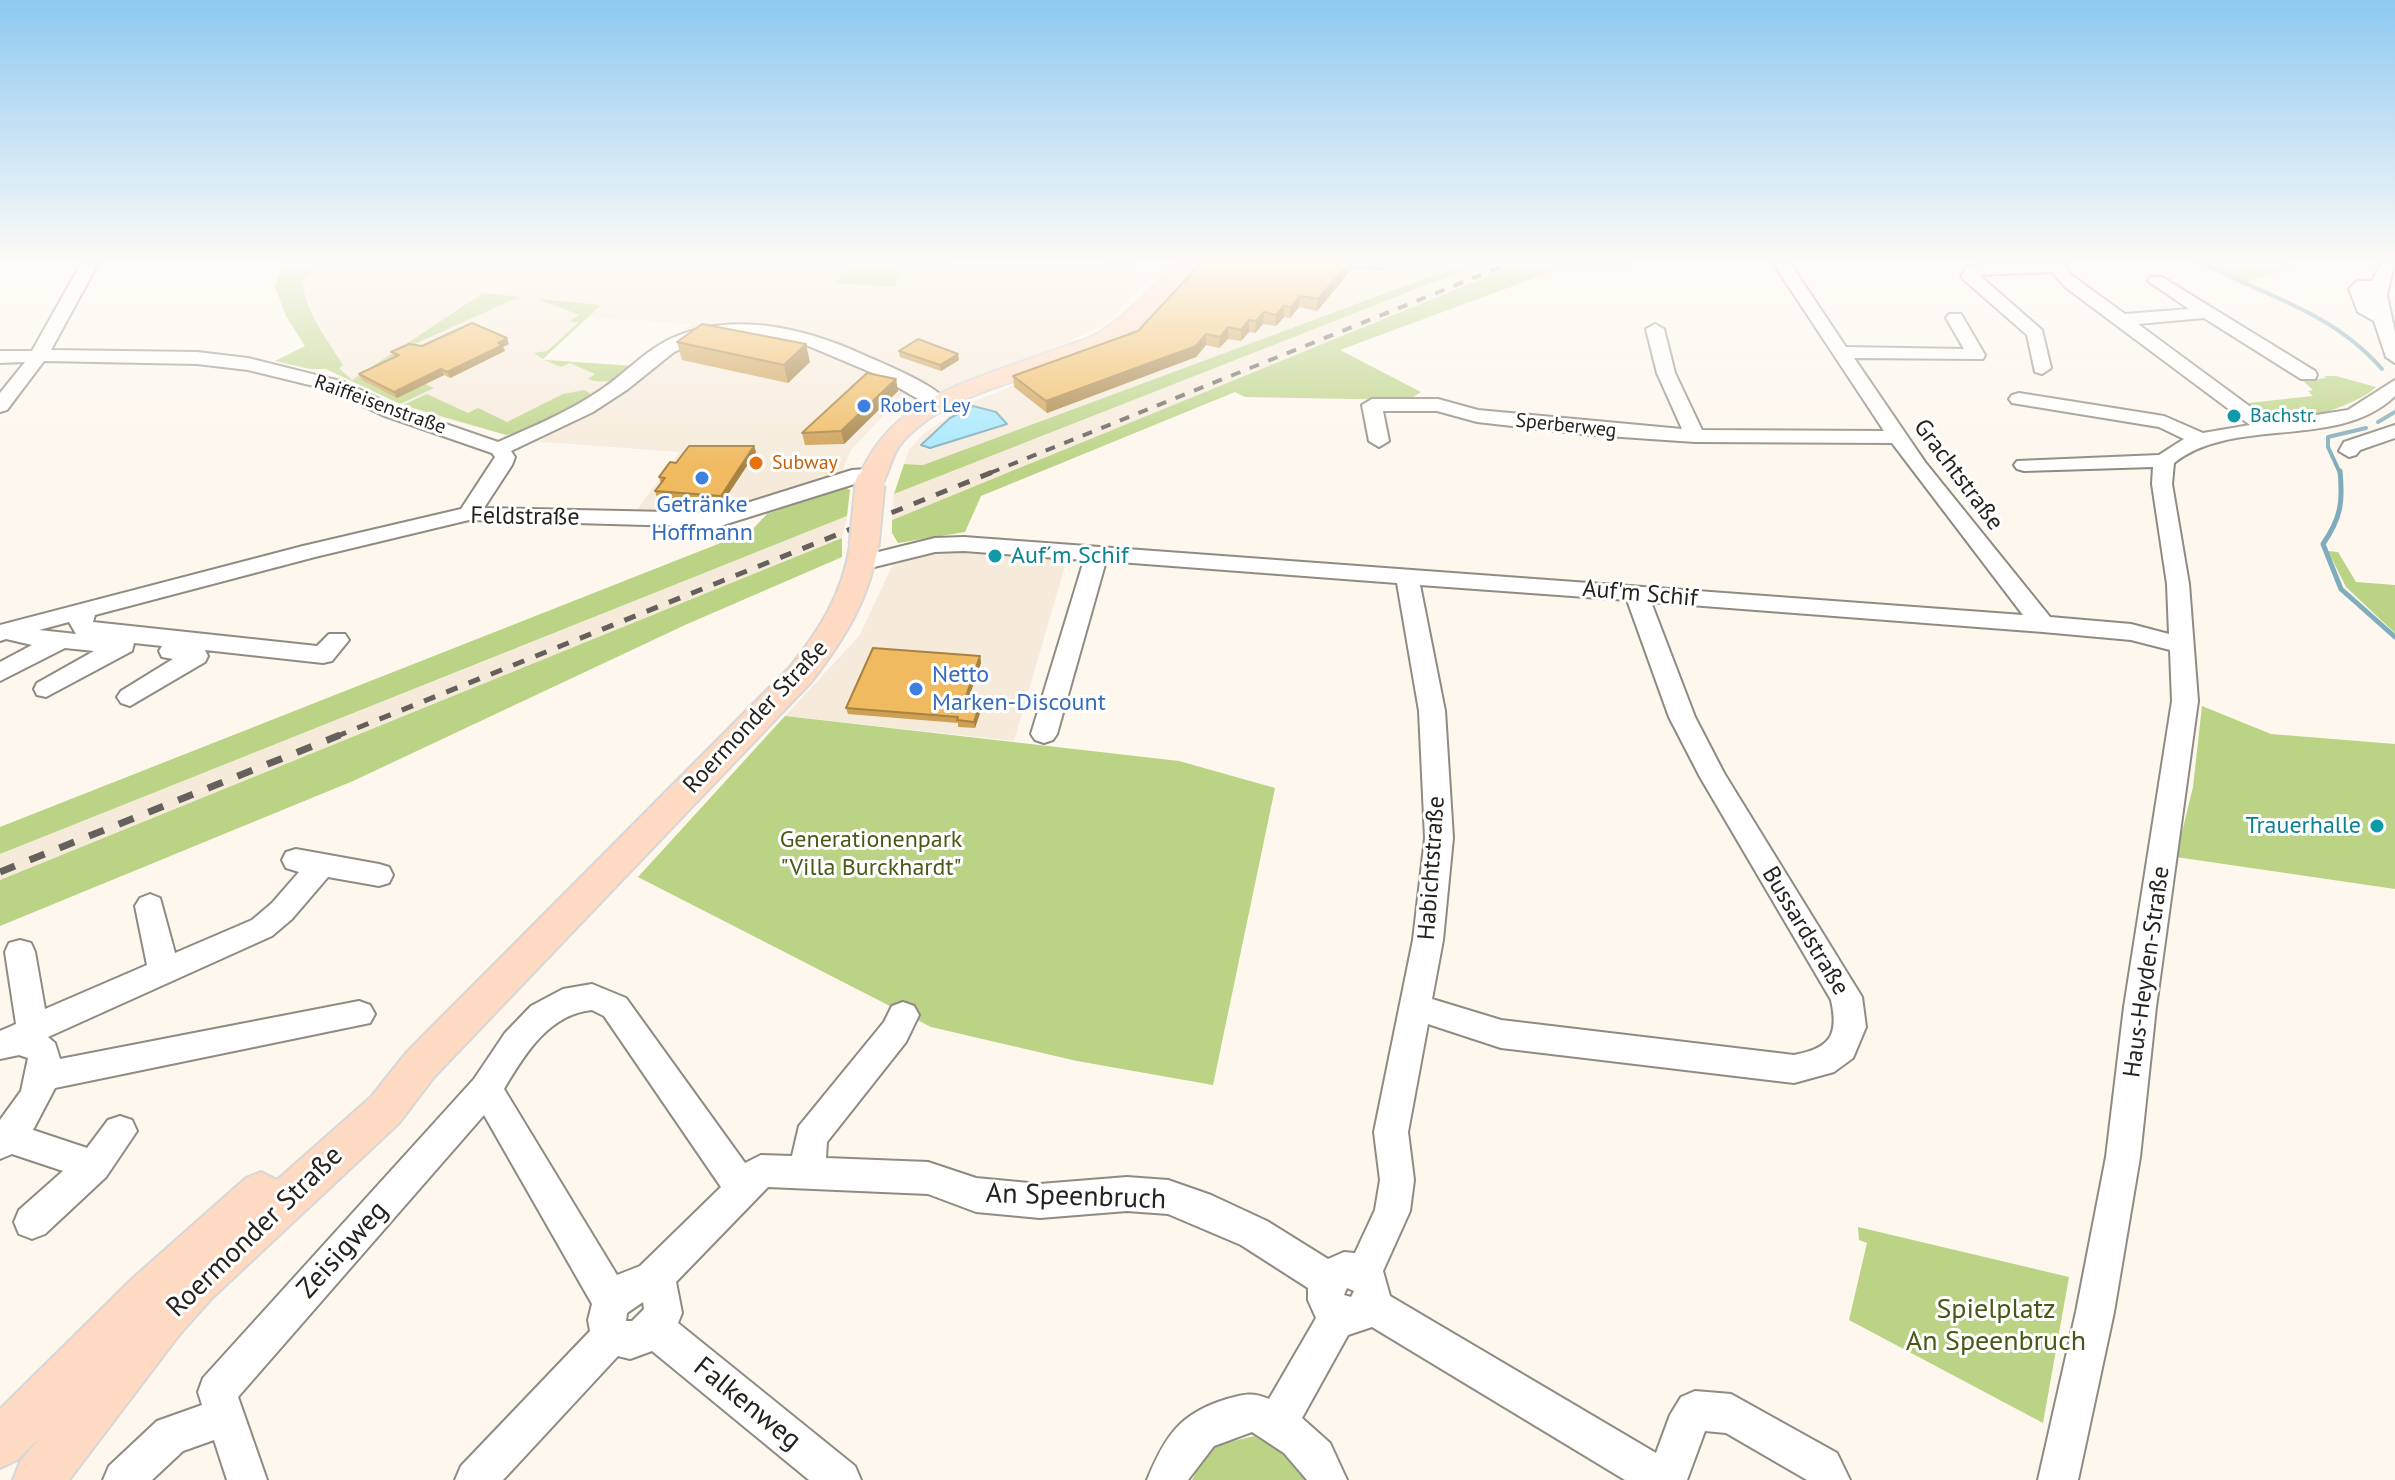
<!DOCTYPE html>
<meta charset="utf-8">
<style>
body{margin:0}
canvas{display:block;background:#fdf7ee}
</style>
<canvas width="2395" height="1480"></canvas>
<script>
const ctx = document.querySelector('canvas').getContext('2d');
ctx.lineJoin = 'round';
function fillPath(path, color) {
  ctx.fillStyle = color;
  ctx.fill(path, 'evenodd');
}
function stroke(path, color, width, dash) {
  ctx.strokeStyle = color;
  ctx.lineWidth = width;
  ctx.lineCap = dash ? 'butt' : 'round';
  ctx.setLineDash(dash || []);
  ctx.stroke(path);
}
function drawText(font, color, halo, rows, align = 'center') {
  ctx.font = font + ' "PT Sans",sans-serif';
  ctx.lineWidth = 6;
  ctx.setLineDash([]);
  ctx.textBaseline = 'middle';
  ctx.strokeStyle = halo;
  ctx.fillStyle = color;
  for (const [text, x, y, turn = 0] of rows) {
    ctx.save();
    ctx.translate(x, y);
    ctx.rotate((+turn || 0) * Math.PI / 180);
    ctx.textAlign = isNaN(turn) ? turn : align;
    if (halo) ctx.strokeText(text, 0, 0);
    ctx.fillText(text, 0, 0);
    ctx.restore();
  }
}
const built = new Path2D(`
 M 314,260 L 851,260 L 837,283 L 903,273 L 910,260 L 1005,267 L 1100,266 L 1106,260 L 1128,260 L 1136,262 L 1129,274 L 1150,278 L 1103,326 L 1021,362 L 887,412 L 851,450 L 841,474 L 725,514 L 636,511 L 680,452 L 529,441 L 424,413 L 352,380 L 338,368 L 343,365 L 317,323 L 303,294 L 302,280 L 313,274 ZM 589,317 L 690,324 L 690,325 L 648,368 L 543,359 Z
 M 1209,260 L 1475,260 L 923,465 L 904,464 L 909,450 L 922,435 L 965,405 L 1129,339 Z
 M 1490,260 L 1528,260 L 892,520 L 894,494 Z
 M 847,516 L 842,538 L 0,880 L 0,854 Z
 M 941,547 L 1067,559 L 1014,741 L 785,716 L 859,636 L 895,560 Z`);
const green = new Path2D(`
 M 283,260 L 314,260 L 313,274 L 302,280 C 305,311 327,339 343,365 L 339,368 L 352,380 L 483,293 L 519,297 L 410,346 L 405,353 L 381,364 L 434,388 L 400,404 L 326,369 L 310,369 L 275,361 L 305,346 L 286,316 L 275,287 Z
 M 851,260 L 910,260 L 894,287 L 836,283 Z
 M 1475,260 L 1490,260 L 894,494 L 904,464 L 923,465 Z
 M 1528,260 L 1632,260 L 1629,268 L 1567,266 L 1340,350 L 1421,392 L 1408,400 L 1245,397 L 1235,392 L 981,496 L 965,532 L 898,543 L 892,533 L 892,520 Z
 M 2200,260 L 2280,260 L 2293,268 L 2242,283 Z
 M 539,299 L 601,305 L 543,359 L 534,353 L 547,351 L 578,323 L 570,321 L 579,315 Z
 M 544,360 L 635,366 C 618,378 608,386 588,379 L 595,374 L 570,363 L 561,367 Z
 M 2324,376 L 2336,376 L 2376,387 C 2358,405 2294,426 2269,417 C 2262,414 2255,408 2248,403 L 2313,396 L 2308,391 L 2313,390 L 2303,381 L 2326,378 Z
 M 584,390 L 595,396 L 533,428 L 506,435 L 403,405 L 427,394 L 468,413 L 478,408 L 507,422 L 563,394 Z
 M 844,486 L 850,490 L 847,516 L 0,854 L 0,827 L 751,531 L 767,514 Z
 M 842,538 L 842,557 L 685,625 L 353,781 L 0,926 L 0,880 Z
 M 2328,551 L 2338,552 L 2356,582 L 2395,585 L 2395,633 L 2346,587 Z
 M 2202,706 L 2271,734 L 2395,744 L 2395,889 L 2176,857 L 2193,787 Z
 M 785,716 L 1179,761 L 1275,788 L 1213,1085 L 1077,1061 L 931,1027 L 638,877 Z
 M 1858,1227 L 2069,1277 L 2043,1423 L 1849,1320 L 1867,1243 L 1859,1240 Z
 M 1254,1436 L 1300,1464 L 1304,1480 L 1192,1480 L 1210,1447 Z`);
const water = new Path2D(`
 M 973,406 L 996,412 L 1007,424 L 930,448 L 921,445 L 950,418 Z`);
const streamFar1 = new Path2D(`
 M 2195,260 C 2261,294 2332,311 2382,369
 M 2378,422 L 2395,412
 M 2340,473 L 2328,447 L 2328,437 L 2366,428`);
const stream = new Path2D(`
 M 2340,471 C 2343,502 2341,518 2323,544 L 2341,589 L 2395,637`);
const minor = new Path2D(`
 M 83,260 L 100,260 L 51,350 L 197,352 L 248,358 L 344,382 L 396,407 L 498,442 C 532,427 566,413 596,393 C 622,377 643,352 670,339 C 732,310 805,328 864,355 C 888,366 933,383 949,403 L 946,407 L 932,407 L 875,374 L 806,345 L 740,334 L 710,337 L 674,352 L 628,389 L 593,412 L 511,451 L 515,457 L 512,465 L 484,508 L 715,513 L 852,470 L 880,468 L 883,472 L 880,476 L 717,527 L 469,520 L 315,557 L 95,615 L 93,622 L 317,646 L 329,634 L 345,634 L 349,640 L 332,661 L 323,663 L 205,650 L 208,656 L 205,662 L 130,706 L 121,703 L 117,697 L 121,691 L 173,659 L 162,657 L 159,651 L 162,646 L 134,643 L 132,651 L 46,697 L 37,695 L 34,689 L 37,683 L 94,651 L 65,648 L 0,681 L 0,662 L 32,645 L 6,639 L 0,641 L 0,625 L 303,546 L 461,509 L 495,457 L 492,453 L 382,415 L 330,390 L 248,370 L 197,364 L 44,361 L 7,410 L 0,412 L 0,393 L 25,362 L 0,363 L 0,351 L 32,351 ZM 69,622 L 76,634 L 39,630 Z
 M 1771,260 L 1788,260 L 1846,347 L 1964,349 L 1946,318 L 1949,314 L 1961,314 L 1985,355 L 1983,359 L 1854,358 L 1925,462 L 2050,617 L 2131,624 L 2169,634 L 2167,584 L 2152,484 L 2153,467 L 2024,471 L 2017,469 L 2014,465 L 2017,461 L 2159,455 L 2184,439 L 2159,427 L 2012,403 L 2009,399 L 2012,395 L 2019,393 L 2164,416 L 2203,433 L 2250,425 L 2065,287 L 2052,272 L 1979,275 L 2042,330 L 2051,368 L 2042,374 L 2035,372 L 2027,335 L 1963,279 L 1961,275 L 1968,266 L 2064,260 L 2070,274 L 2125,314 L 2189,309 L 2148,281 L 2150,277 L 2162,277 L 2315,371 L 2317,375 L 2315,379 L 2301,379 L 2204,318 L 2138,324 L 2271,422 L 2348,410 L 2395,380 L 2395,396 C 2338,451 2235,415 2174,463 L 2172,484 L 2189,584 L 2198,701 L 2156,1007 L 2140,1157 L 2114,1312 L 2078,1480 L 2038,1480 L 2076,1312 L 2106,1157 L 2124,1007 L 2172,701 L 2170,650 L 2131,640 L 2043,632 L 1651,602 L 1695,717 L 1724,773 L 1862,997 L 1866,1027 L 1853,1058 L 1834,1072 L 1794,1083 L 1501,1048 L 1428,1024 L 1408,1132 L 1414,1180 L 1410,1211 L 1383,1271 L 1390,1296 L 1656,1453 L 1670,1415 L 1681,1397 L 1695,1391 L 1731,1394 L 1837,1453 L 1850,1480 L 1807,1480 L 1726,1433 L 1705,1431 L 1687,1480 L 1625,1480 L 1372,1327 L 1348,1335 L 1302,1418 L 1330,1443 L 1347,1480 L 1307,1480 L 1284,1453 L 1252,1432 L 1214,1446 L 1188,1480 L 1147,1480 C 1165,1436 1180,1413 1227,1399 C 1244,1394 1253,1392 1269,1399 L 1316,1318 L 1308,1300 L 1308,1288 L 1241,1245 L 1168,1214 L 1127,1211 L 1040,1218 L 976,1212 L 928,1194 L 768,1187 L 676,1282 L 682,1313 L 678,1323 L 855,1466 L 861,1480 L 809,1480 L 652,1351 L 630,1359 L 618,1356 L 503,1480 L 455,1480 L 461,1466 L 590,1331 L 588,1320 L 592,1304 L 484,1115 L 238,1397 L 267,1480 L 227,1480 L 214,1440 L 183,1451 L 152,1480 L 103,1480 L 109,1466 L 157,1421 L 202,1405 L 198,1392 L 203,1378 L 474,1079 L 505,1033 L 531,1006 L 563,989 L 592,984 L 626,998 L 745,1163 L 761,1155 L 792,1156 L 799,1126 L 884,1022 L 892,1006 L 903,1002 L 914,1006 L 919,1015 L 906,1042 L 827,1142 L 826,1158 L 928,1162 L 976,1178 L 1040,1184 L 1127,1177 L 1168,1180 L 1211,1195 L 1267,1221 L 1328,1259 L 1344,1252 L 1355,1253 L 1375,1210 L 1380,1180 L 1374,1132 L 1413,940 L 1425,838 L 1419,711 L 1397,583 L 1106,561 L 1057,734 L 1053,740 L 1044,743 L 1035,740 L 1031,734 L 1084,560 L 964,551 L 935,552 L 862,570 L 854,568 L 851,563 L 854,558 L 935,538 L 964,537 L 2023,615 L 1892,443 L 1695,442 L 1592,435 L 1477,422 L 1437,411 L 1383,411 L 1389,441 L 1379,447 L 1369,441 L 1362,405 L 1372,399 L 1438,399 L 1478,410 L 1682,429 L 1657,373 L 1646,329 L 1655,324 L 1664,329 L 1675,373 L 1702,430 L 1884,431 ZM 1420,585 L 1627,600 L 1669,717 L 1700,777 L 1831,1000 C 1839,1036 1830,1048 1794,1055 L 1501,1020 L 1432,999 L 1443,940 L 1453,838 L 1445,711 ZM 592,1010 L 604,1016 L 721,1187 L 640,1266 L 617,1275 L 504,1089 C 524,1055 549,1014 592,1010 ZM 1347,1288 L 1354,1291 L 1351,1297 L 1344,1295 ZM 643,1302 L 644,1309 L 632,1321 L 626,1321 L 627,1313 Z
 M 2383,260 L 2395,260 L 2387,295 L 2395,332 L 2395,363 L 2386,357 L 2374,321 L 2358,312 L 2349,289 L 2357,281 L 2372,281 Z
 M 2395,425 L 2395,438 L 2360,450 L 2356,455 L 2349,457 L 2339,451 L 2344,442 Z
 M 296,849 L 379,864 L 389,867 L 393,875 L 389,883 L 379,886 L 328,877 L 292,919 L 272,936 L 48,1037 L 55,1043 L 60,1059 L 359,1001 L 370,1005 L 375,1014 L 370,1023 L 55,1088 L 33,1130 L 87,1148 L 108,1120 L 120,1116 L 132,1120 L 137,1131 L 106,1177 L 45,1234 L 32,1239 L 19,1234 L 14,1222 L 19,1210 L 63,1171 L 12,1154 L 0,1159 L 0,1120 L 21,1091 L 28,1058 L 19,1055 L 0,1059 L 0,1031 L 16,1024 L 5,952 L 9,943 L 20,940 L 31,943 L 35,952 L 45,1009 L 147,965 L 135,906 L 140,898 L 150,894 L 160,898 L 175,953 L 252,920 L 272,903 L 299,872 L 286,868 L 282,860 L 286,852 Z`);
const major = new Path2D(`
 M 1179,260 L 1201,260 C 1181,288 1142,327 1112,344 C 1049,379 954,385 903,441 C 890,455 890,474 879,489 L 861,489 L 857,484 C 886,396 979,379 1057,349 C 1070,344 1085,341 1097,334 C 1128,316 1153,286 1179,260 Z
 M 864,538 L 874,540 L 878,546 C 869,600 844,639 812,681 L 434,1077 L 399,1123 L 212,1298 L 179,1335 L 69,1480 L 13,1480 L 20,1462 L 41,1436 L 17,1460 L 0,1468 L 0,1409 L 132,1279 L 246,1178 L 261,1172 L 277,1180 L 371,1097 L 406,1053 L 790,667 C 820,629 842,595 850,546 L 854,540 Z`);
const railFar2 = new Path2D(`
 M 990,473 L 1518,260`);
const railFar1 = new Path2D(`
 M 335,737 L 995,471`);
const rail = new Path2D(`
 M 0,872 L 340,735`);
const majorBridge = new Path2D(`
 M 864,546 L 870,484`);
const wall = new Path2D(`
 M 1204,260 L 1386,260 L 1385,271 L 1352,269 L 1317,311 L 1299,307 L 1290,318 L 1284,317 L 1276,326 L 1263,324 L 1255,333 L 1249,332 L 1241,341 L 1228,339 L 1219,348 L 1206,345 L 1196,357 L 1047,413 L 1014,387 L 1013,376 L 1138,331 Z
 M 677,342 L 810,362 L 788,383 L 682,360 Z
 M 509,344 L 503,347 L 505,351 L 450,378 L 444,375 L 397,398 L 362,380 L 359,374 L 395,358 L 391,352 L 422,346 Z
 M 899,351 L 959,360 L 941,371 L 900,357 Z
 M 896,379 L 898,391 L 844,444 L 805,445 L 802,433 Z
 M 754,446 L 756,452 L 723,502 L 657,497 L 655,491 L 661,483 L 659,477 L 676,463 Z
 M 980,656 L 981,663 L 969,696 L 983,704 L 975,728 L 958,727 L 958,723 L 848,714 L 846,708 Z`);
const shadedWall = new Path2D(`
 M 1351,260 L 1353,260 L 1352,269 L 1317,311 L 1318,299 Z
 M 1300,296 L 1299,307 L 1290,318 L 1291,307 Z
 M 1284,306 L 1284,317 L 1276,326 L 1276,315 Z
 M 1264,312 L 1263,324 L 1255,333 L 1256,321 Z
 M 1249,320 L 1249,332 L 1241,341 L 1241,330 Z
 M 1228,327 L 1228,339 L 1219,348 L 1220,337 Z
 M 1206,334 L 1206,345 L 1196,357 L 1047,413 L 1046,401 Z
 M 507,338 L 509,344 L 503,347 L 505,351 L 450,378 L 447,372 Z
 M 806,344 L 810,362 L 788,383 L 784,365 Z
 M 958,354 L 959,360 L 941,371 L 940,365 Z
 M 441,369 L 444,375 L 397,398 L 394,392 Z
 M 896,379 L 898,391 L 844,444 L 841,431 Z
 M 754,446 L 756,452 L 723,502 L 721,496 Z
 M 980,656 L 981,663 L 967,703 L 966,696 Z
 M 982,697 L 983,704 L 975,728 L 974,722 Z`);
const building = new Path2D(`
 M 1204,260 L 1351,260 L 1318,299 L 1300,296 L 1291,307 L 1284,306 L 1276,315 L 1264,312 L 1256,321 L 1249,320 L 1241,330 L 1228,327 L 1220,337 L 1206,334 L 1196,346 L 1046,401 L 1013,376 L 1138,331 Z
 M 472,323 L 507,338 L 498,343 L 503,345 L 447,372 L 441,369 L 394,392 L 359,374 L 399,355 L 391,352 L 409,344 L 422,346 Z
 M 702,324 L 806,344 L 784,365 L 677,342 Z
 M 918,339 L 958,354 L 940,365 L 899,351 Z
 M 867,373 L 896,379 L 841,431 L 802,433 Z
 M 689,446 L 754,446 L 721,496 L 655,491 L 665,478 L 659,477 L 670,462 L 676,463 Z
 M 873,648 L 980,656 L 966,696 L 982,697 L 974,722 L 957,720 L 958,717 L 846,708 Z`);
const markers = [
 [864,406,8,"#3f7fe0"],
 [2234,416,8,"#0f9aa8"],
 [756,463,8,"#e8710a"],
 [702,478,8,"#3f7fe0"],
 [995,556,8,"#0f9aa8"],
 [916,689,8,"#3f7fe0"],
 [2377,826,8,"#0f9aa8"]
];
const farStreetnames = [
 ["Raiffeisenstraße",380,405,20],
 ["Sperberweg",1566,426,6]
];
const farShopnames = [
 ["Robert Ley",880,406]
];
const farCulturenames = [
 ["Bachstr.",2250,416]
];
const farFoodnames = [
 ["Subway",772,463]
];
const streetNames = [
 ["Grachtstraße",1958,475,53],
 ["Feldstraße",525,517,1],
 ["Auf'm Schif",1640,594,5],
 ["Roermonder Straße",756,717,-47],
 ["Habichtstraße",1432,868,-86],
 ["Bussardstraße",1805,931,59],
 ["Haus-Heyden-Straße",2147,972,-82]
];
const shopNames = [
 ["Getränke",702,505],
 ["Hoffmann",702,533],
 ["Netto",932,675,"left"],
 ["Marken-Discount",932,703,"left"]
];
const cultureNames = [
 ["Auf´m Schif",1011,556],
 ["Trauerhalle",2361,826,"right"]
];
const parkNames = [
 ["Generationenpark",871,840],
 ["\"Villa Burckhardt\"",871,868]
];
const nearStreetnames = [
 ["An Speenbruch",1076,1197,2],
 ["Roermonder Straße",255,1232,-44],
 ["Zeisigweg",343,1250,-48],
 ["Falkenweg",747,1404,39]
];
const nearParknames = [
 ["Spielplatz",1996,1310],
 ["An Speenbruch",1996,1342]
];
fillPath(built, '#f6ebdb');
fillPath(green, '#bad384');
fillPath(water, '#a5e8ff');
stroke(water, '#7fadbc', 2);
stroke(streamFar1, '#7fadbc', 4);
stroke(stream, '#7fadbc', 5);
stroke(minor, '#908b82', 4);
stroke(major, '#d8d7d7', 4);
fillPath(minor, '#fff');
fillPath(major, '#fedac2');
stroke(railFar2, '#64605c', 4, [10, 10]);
stroke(railFar1, '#64605c', 5, [12, 12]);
stroke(rail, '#64605c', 7, [16, 16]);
stroke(majorBridge, '#d8d7d7', 33, []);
stroke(majorBridge, '#fedac2', 29);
fillPath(wall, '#cea053');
fillPath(shadedWall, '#a78243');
fillPath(building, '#efba60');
stroke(building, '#a78243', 2);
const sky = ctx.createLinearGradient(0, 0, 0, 468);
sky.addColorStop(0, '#8dc9f1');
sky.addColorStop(0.56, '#fefbf7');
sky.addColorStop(1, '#fefbf700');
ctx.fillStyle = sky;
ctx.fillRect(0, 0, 2395, 468);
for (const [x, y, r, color] of markers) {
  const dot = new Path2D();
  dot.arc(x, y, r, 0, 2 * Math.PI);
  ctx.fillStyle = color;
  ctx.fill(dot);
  stroke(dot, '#fff', 3);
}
drawText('20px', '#25221f', '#fff', farStreetnames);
drawText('20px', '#366cbe', '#fff', farShopnames, 'left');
drawText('20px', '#0d838f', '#fff', farCulturenames, 'left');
drawText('20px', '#c56008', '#fff', farFoodnames, 'left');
drawText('24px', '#25221f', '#fff', streetNames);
drawText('24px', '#366cbe', '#fff', shopNames);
drawText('24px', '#0d838f', '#fff', cultureNames, 'left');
drawText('24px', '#485917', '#fff', parkNames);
drawText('28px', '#25221f', '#fff', nearStreetnames);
drawText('28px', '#485917', '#fff', nearParknames);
</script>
